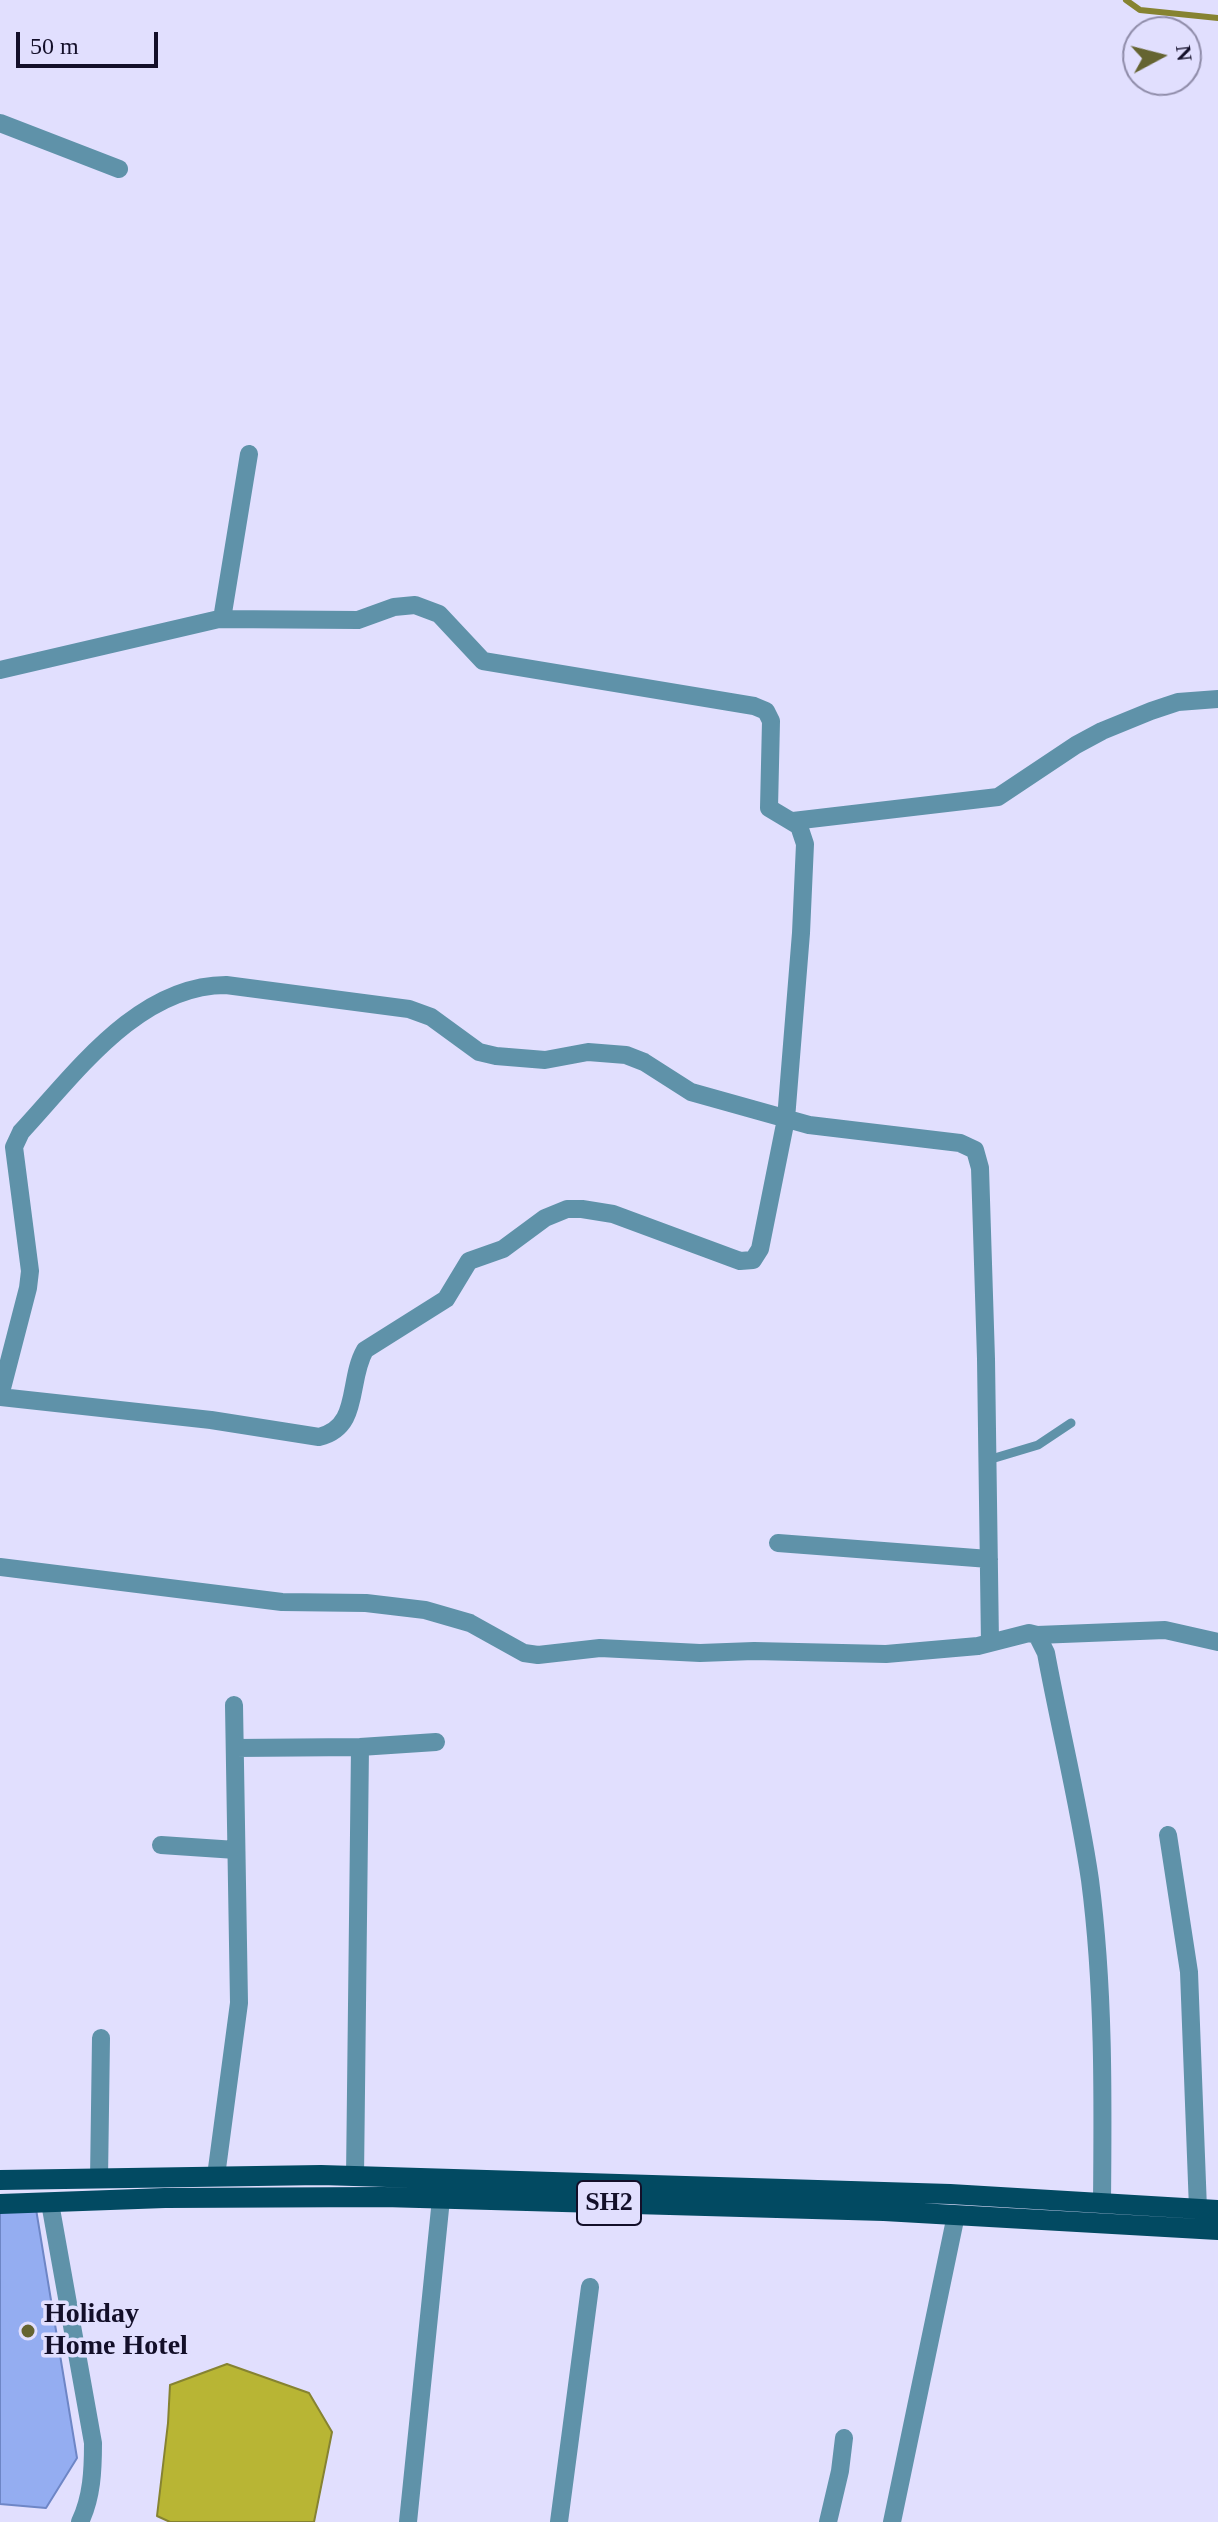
<!DOCTYPE html>
<style>
body{margin:0}
#map{position:relative;width:1218px;height:2522px;overflow:hidden;background:#e1dffe;font-family:Georgia,serif}
canvas{display:block}
.north{position:absolute;left:1122px;top:16px;width:80px;height:80px;box-sizing:border-box;background:#e1dffe;border:2px solid #8f8ca9;border-radius:50%;rotate:83deg;font-size:22px;font-weight:700;line-height:32px;text-align:center;color:#130f29}
.north::after{content:'';display:block;margin:auto;width:28px;height:36px;background:#656431;clip-path:polygon(50% 0,100% 100%,50% 72%,0 100%)}
.scale{position:absolute;left:16px;top:32px;width:142px;height:36px;box-sizing:border-box;border:4px solid #130f29;border-top:0;padding-left:10px;font-size:24px;line-height:28px;white-space:nowrap;color:#130f29;-webkit-text-stroke:6px #e1dffe;paint-order:stroke}
</style>
<div id="map">
<canvas width="1218" height="2522"></canvas>
<div class="north">N</div>
<div class="scale">50 m</div>
</div>
<script>
const ctx = document.querySelector('canvas').getContext('2d');
ctx.lineJoin = 'round';
function fillPath(path, color) {
  ctx.fillStyle = color;
  ctx.fill(path, 'evenodd');
}
function stroke(path, color, width, dash) {
  ctx.strokeStyle = color;
  ctx.lineWidth = width;
  ctx.lineCap = dash ? 'butt' : 'round';
  ctx.setLineDash(dash || []);
  ctx.stroke(path);
}
function drawText(font, color, halo, rows, align = 'center') {
  ctx.font = font + ' Georgia,serif';
  ctx.lineWidth = 7;
  ctx.setLineDash([]);
  ctx.textBaseline = 'middle';
  ctx.strokeStyle = halo;
  ctx.fillStyle = color;
  for (const [text, x, y, turn = 0] of rows) {
    ctx.save();
    ctx.translate(x, y);
    ctx.rotate((+turn || 0) * Math.PI / 180);
    ctx.textAlign = isNaN(turn) ? turn : align;
    if (halo) ctx.strokeText(text, 0, 0);
    ctx.fillText(text, 0, 0);
    ctx.restore();
  }
}
const water = new Path2D(`
 M 227,2364 L 309,2393 L 332,2432 L 314,2522 L 170,2522 L 157,2516 L 168,2423 L 170,2385 Z`);
const stream = new Path2D(`
 M 1126,0 L 1140,10 L 1218,18`);
const building = new Path2D(`
 M 35,2203 L 77,2458 L 46,2508 L 0,2504 L 0,2205 Z`);
const service = new Path2D(`
 M 988,1460 L 1038,1445 L 1071,1423`);
const minor = new Path2D(`
 M 0,123 L 119,169
 M 222,619 L 249,454
 M 0,670 L 219,619 L 358,620 L 394,607 L 415,605 L 439,614 L 483,661 L 754,706 L 766,711 L 771,721 L 769,808 L 799,826 L 805,844 L 801,933 L 786,1119 L 760,1249 L 753,1260 L 740,1261 L 613,1214 L 582,1209 L 567,1209 L 545,1218 L 503,1249 L 469,1261 L 446,1299 L 365,1350 C 347,1381 361,1427 319,1437 L 211,1420 L 0,1397
 M 793,821 L 998,797 L 1076,745 L 1102,731 L 1151,711 L 1178,702 L 1218,699
 M 0,1396 L 28,1288 L 30,1271 L 14,1147 L 21,1132 C 75,1074 138,985 226,985 L 409,1009 L 431,1017 L 479,1052 L 496,1056 L 545,1060 L 588,1052 L 626,1055 L 644,1062 L 691,1092 L 809,1125 L 960,1143 L 975,1150 L 980,1168 L 986,1359 L 990,1643
 M 778,1543 L 989,1559
 M 0,1567 L 282,1602 L 366,1603 L 425,1610 L 470,1623 L 524,1653 L 538,1655 L 600,1648 L 700,1653 L 754,1651 L 886,1654 L 978,1646 L 1029,1633 L 1037,1635 L 1046,1653 C 1060,1729 1079,1804 1090,1880 C 1104,1987 1103,2096 1102,2203
 M 1037,1635 L 1165,1630 L 1218,1642
 M 235,1748 L 360,1747 L 436,1742
 M 1168,1835 L 1189,1972 L 1198,2209
 M 161,1845 L 236,1850
 M 216,2176 L 239,2003 L 234,1705
 M 355,2177 L 360,1747
 M 99,2179 L 101,2038
 M 50,2203 L 93,2443 C 93,2470 92,2497 80,2522
 M 408,2522 L 441,2199
 M 559,2522 L 590,2287
 M 828,2522 L 840,2471 L 844,2438
 M 892,2522 L 956,2215`);
const primary = new Path2D(`
 M 0,2180 L 321,2175 L 950,2194 L 1218,2210
 M 0,2204 L 165,2198 L 384,2197 L 884,2211 L 1218,2230`);
const markers = [
 [28,2331,8,"#656431"]
];
const shields = [
 [609,2203,64]
];
const shieldNames = [
 ["SH2",609,2203]
];
const poiNames = [
 ["Holiday",44,2315],
 ["Home Hotel",44,2347]
];
fillPath(water, '#b8b534');
stroke(water, '#868331', 2);
stroke(stream, '#868331', 6);
fillPath(building, '#94adf1');
stroke(building, '#6e86c6', 2);
stroke(service, '#5f92a9', 9);
stroke(minor, '#5f92a9', 18);
stroke(primary, '#024a62', 20);
for (const [x, y, r, color] of markers) {
  const dot = new Path2D();
  dot.arc(x, y, r, 0, 2 * Math.PI);
  ctx.fillStyle = color;
  ctx.fill(dot);
  stroke(dot, '#e1dffe', 3);
}
for (const [x, y, w] of shields) {
  const box = new Path2D();
  box.roundRect(x - w / 2, y - 22, w, 44, 6);
  ctx.fillStyle = '#e1dffe';
  ctx.fill(box);
  stroke(box, '#130f29', 2);
}
drawText('bold 26px', '#130f29', null, shieldNames);
drawText('bold 28px', '#130f29', '#e1dffe', poiNames, 'left');
</script>
